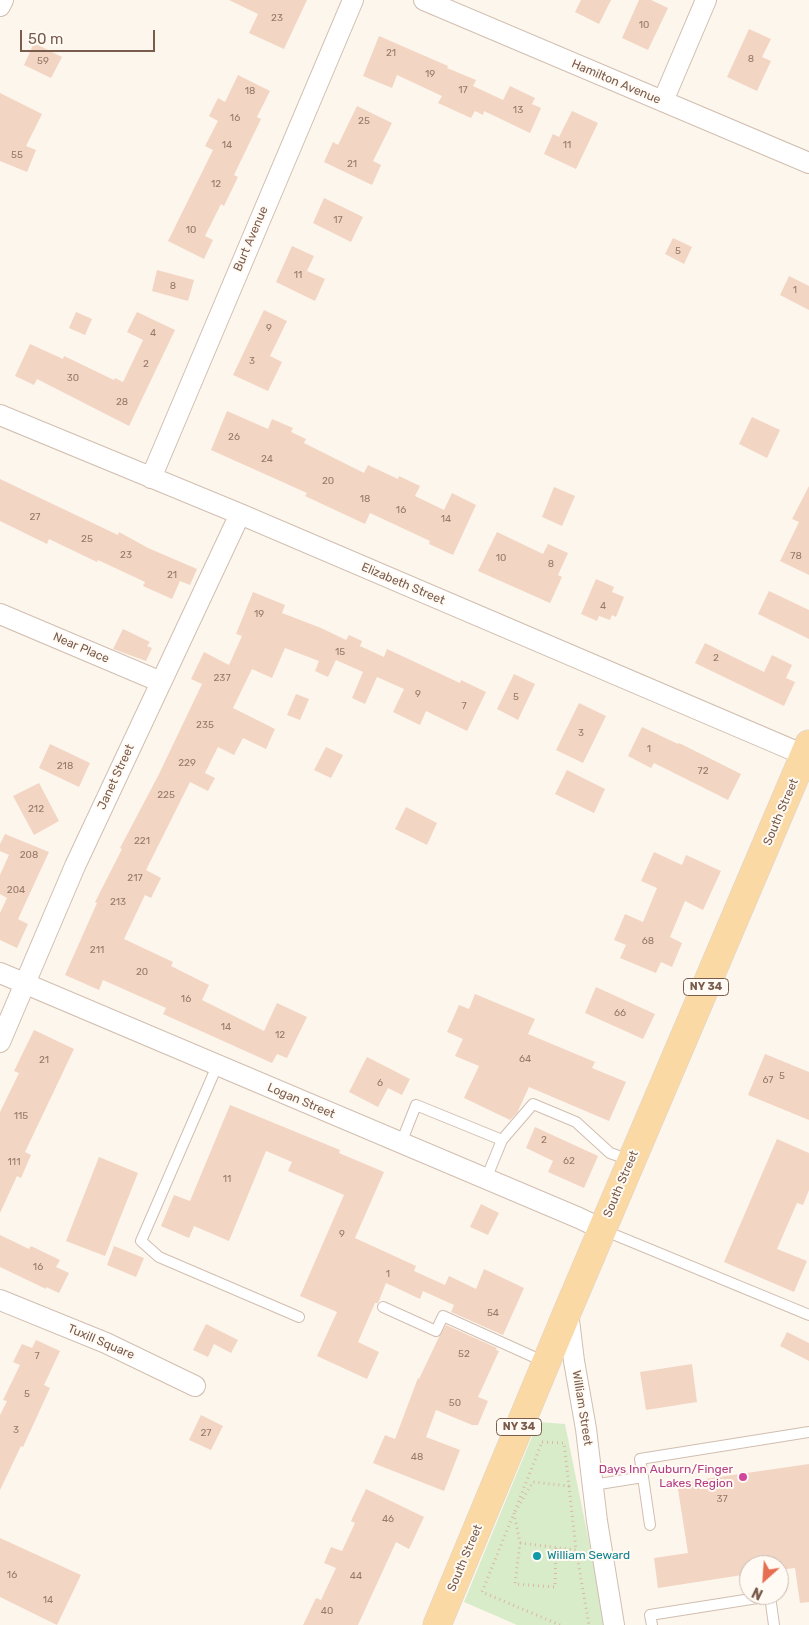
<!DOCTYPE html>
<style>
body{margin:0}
#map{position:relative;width:809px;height:1625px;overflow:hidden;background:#fdf6ec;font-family:Rubik,sans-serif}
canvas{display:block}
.north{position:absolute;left:739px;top:1555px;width:50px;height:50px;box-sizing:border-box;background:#fffaf3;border:1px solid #cabbb1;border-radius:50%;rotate:206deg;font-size:14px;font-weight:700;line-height:20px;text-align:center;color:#7a5c4d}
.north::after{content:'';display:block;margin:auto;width:18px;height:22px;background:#e76f51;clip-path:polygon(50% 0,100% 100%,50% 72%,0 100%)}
.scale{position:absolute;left:20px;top:30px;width:135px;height:22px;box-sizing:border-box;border:2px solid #7a5c4d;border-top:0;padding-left:6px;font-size:15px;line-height:18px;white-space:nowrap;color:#7a5c4d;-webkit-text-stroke:4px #fffaf3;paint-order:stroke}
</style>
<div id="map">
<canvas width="809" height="1625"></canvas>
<div class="north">N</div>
<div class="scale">50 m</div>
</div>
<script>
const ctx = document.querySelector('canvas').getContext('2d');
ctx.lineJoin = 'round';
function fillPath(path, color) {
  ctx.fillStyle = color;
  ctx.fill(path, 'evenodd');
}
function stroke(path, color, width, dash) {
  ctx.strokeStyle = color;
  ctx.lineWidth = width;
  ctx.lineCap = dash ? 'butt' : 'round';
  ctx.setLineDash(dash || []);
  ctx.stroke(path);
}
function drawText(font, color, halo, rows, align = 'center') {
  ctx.font = font + ' Rubik,sans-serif';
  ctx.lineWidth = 4;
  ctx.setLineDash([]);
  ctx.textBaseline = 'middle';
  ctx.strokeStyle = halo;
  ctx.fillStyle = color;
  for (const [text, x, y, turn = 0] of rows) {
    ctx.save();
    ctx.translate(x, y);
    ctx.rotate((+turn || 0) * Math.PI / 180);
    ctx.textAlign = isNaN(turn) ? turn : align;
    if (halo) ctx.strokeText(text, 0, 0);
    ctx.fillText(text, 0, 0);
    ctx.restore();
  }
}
const green = new Path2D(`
 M 538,1422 L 565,1424 L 606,1625 L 517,1625 L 464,1602 Z`);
const building = new Path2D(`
 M 229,0 L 307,0 L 284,49 L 249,33 L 258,14 Z
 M 581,0 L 611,0 L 599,24 L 575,12 Z
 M 639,0 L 651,0 L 668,8 L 648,50 L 622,38 Z
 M 749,29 L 771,39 L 762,57 L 771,61 L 757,91 L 727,77 Z
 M 379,36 L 448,66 L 447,68 L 476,80 L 473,86 L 503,100 L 510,86 L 535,98 L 532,104 L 541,108 L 530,133 L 484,111 L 483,115 L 475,111 L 471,118 L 438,103 L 442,96 L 397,75 L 392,88 L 363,76 Z
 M 34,43 L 62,57 L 51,78 L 24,65 Z
 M 238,75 L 270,91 L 257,117 L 261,119 L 234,175 L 238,177 L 224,206 L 221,204 L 205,236 L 213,240 L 204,259 L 168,241 L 213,150 L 205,146 L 218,121 L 209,116 L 218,98 L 225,102 Z
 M 0,93 L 42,114 L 26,146 L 36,150 L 27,172 L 0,161 Z
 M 357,106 L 392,123 L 373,161 L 381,165 L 372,185 L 324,162 L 333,142 L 338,145 Z
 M 572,111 L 598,123 L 576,169 L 544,154 L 553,134 L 559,137 Z
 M 324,198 L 363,217 L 351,242 L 313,223 Z
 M 673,238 L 692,247 L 684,264 L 665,254 Z
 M 292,246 L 314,256 L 307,271 L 325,279 L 315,301 L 276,282 Z
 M 157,270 L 194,280 L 188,301 L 152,291 Z
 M 789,276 L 809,286 L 809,310 L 780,295 Z
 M 264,310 L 287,321 L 270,356 L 282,362 L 268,391 L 233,375 Z
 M 76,312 L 92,319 L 85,335 L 69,328 Z
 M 137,312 L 175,330 L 129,426 L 37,379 L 34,385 L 15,376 L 30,344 L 63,359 L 64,356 L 114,380 L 115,378 L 123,382 L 143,340 L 127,332 Z
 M 227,411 L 268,429 L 272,419 L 293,428 L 291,432 L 306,439 L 304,443 L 364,473 L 368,465 L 398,479 L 399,476 L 420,486 L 415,496 L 444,510 L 452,493 L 476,505 L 453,555 L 429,544 L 430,541 L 370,513 L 365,524 L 305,496 L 307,493 L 211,450 Z
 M 752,417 L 780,430 L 767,458 L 739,444 Z
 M 0,479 L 118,535 L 119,532 L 148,548 L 197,569 L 190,585 L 180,581 L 172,599 L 143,586 L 145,582 L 98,560 L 97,562 L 49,539 L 47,544 L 0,521 Z
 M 809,486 L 809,575 L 780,561 L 799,522 L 792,519 Z
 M 554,487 L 575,496 L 562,526 L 542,517 Z
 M 497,532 L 543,554 L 548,544 L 568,553 L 558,575 L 562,577 L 550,603 L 478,571 Z
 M 596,579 L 614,587 L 612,592 L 624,597 L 616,617 L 612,615 L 610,620 L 599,616 L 597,621 L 581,614 Z
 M 769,591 L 809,610 L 809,639 L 758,614 Z
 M 253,592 L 285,605 L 282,613 L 321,628 L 346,640 L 349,635 L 362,641 L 360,646 L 384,657 L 387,649 L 460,683 L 461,680 L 486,692 L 467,731 L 426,711 L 420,725 L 393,712 L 404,689 L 377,677 L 365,704 L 352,698 L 363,672 L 336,660 L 328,677 L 315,671 L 319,661 L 285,648 L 272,678 L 252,669 L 233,708 L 275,729 L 266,749 L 243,738 L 234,755 L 218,747 L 205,773 L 215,778 L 208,791 L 190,782 L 146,870 L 161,878 L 151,898 L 145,895 L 124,939 L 173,962 L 171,966 L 209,985 L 202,1000 L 264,1031 L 277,1003 L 307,1017 L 287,1058 L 277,1054 L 272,1063 L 163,1014 L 166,1008 L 103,980 L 99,990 L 65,975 L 97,903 L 95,902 L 122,849 L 120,848 L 158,776 L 202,684 L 191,679 L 204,652 L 229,665 L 242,636 L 236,634 Z
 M 123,629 L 150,642 L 147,646 L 152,648 L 146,661 L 113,649 Z
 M 705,643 L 764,672 L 772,655 L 792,665 L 786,678 L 795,682 L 784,706 L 695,663 Z
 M 514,674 L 535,684 L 518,720 L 497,709 Z
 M 296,694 L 309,699 L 300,720 L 287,715 Z
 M 579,703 L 606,716 L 583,763 L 556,750 Z
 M 642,727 L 678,744 L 679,743 L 741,774 L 728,800 L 654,763 L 651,768 L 628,756 Z
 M 50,744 L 90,763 L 79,787 L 39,768 Z
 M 326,747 L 343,755 L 331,778 L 314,770 Z
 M 567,770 L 605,789 L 594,813 L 555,794 Z
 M 39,783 L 59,821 L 34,835 L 13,796 Z
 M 406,807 L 437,823 L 427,845 L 395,829 Z
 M 5,834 L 49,852 L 18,919 L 28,924 L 17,948 L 0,940 L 0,913 L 7,898 L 0,894 L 0,875 L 9,855 L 0,851 L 0,844 Z
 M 654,852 L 682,865 L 686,855 L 721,871 L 703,910 L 685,901 L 670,937 L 682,943 L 672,967 L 661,962 L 656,973 L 620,958 L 626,945 L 614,940 L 625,914 L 643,922 L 657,888 L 641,881 Z
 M 596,987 L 655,1014 L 643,1039 L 585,1013 Z
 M 475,994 L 535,1019 L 528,1034 L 595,1062 L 592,1068 L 626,1082 L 609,1121 L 529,1087 L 517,1113 L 510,1120 L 464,1098 L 479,1066 L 455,1056 L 463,1039 L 447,1032 L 459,1005 L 469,1009 Z
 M 34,1030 L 74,1049 L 25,1152 L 31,1155 L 21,1178 L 17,1176 L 0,1213 L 0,1112 L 19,1073 L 14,1071 Z
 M 765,1054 L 809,1072 L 809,1120 L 748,1095 Z
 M 367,1057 L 410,1079 L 402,1095 L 388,1088 L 378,1107 L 349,1092 Z
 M 230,1105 L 340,1150 L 339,1153 L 384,1172 L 355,1238 L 416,1266 L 414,1271 L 445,1285 L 449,1276 L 476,1289 L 484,1269 L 524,1288 L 503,1335 L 451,1312 L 454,1305 L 423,1291 L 420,1299 L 386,1283 L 378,1303 L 375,1303 L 358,1342 L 379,1352 L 367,1379 L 317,1356 L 337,1312 L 300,1296 L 344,1195 L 288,1171 L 292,1162 L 266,1151 L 229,1241 L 194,1226 L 189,1238 L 161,1226 L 174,1195 L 190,1201 Z
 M 535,1127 L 598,1156 L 584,1188 L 548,1172 L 553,1161 L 526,1148 Z
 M 777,1139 L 809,1153 L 809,1190 L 803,1205 L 797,1203 L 777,1249 L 807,1261 L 794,1292 L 724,1262 Z
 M 99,1157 L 138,1173 L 105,1256 L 66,1241 Z
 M 481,1204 L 499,1213 L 488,1235 L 470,1227 Z
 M 0,1235 L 29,1249 L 31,1246 L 60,1260 L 56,1267 L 69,1273 L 59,1293 L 46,1287 L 46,1289 L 0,1267 Z
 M 114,1246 L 144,1258 L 136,1277 L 107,1265 Z
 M 206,1324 L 238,1340 L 231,1353 L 214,1344 L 208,1357 L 193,1350 Z
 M 446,1325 L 497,1348 L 496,1350 L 499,1351 L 478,1397 L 488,1401 L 478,1425 L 472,1425 L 436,1410 L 426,1437 L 460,1450 L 444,1491 L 373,1463 L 385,1435 L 395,1439 L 418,1378 L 419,1379 L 439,1337 Z
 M 787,1332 L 809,1343 L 809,1361 L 780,1346 Z
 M 36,1340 L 60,1351 L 44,1385 L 50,1388 L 23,1447 L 21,1446 L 0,1490 L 0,1415 L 7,1401 L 3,1400 L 20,1365 L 13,1362 L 22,1344 L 32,1348 Z
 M 692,1364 L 697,1402 L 646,1410 L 640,1372 Z
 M 201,1415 L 223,1426 L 211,1450 L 189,1440 Z
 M 809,1464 L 809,1602 L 800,1603 L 795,1568 L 779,1570 L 779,1565 L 749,1565 L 749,1574 L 658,1588 L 654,1558 L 688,1553 L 677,1483 Z
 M 366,1489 L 424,1517 L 409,1549 L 396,1542 L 358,1625 L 303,1625 L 316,1598 L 321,1600 L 336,1568 L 324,1563 L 331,1547 L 342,1551 L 355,1523 L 351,1521 Z
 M 0,1538 L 81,1575 L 57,1625 L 0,1597 Z`);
const path = new Path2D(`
 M 542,1442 L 564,1443 L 569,1486 L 533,1482 L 514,1513 Z
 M 569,1486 L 576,1550
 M 520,1543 L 576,1550 L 589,1625
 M 556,1548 L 555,1587 L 515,1584 L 520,1543 L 514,1513 L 482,1592 L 560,1625`);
const lane = new Path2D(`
 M 217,1066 L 141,1241 L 159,1257 L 299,1317
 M 502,1140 L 533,1104 L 576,1122 L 610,1153 L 630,1160
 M 401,1143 L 416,1105 L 502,1140 L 486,1179
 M 603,1230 L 809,1315
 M 383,1307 L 436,1331 L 443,1316 L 545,1362
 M 643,1477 L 650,1525
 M 593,1485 L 643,1477 L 640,1459 L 809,1432
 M 652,1625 L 650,1615 L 770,1596 L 774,1625`);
const street = new Path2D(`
 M 424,0 L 809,163
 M 0,6 L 3,0
 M 663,101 L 706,0
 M 0,415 L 240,514 L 809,757
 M 151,478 L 353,0
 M 0,614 L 161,682
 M 0,973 L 579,1218 L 602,1229
 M 0,1042 L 75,866 L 240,514
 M 0,1300 L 106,1343 L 195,1386
 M 568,1312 L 574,1361 L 586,1429 L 597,1521 L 614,1625`);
const primary = new Path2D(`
 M 437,1625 L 568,1310 L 809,744`);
const markers = [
 [743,1477,5,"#d1479c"],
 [537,1556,5,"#0f9aa8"]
];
const numberNames = [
 ["23",277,18],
 ["10",644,25],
 ["21",391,53],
 ["8",751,59],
 ["59",43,61],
 ["19",430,74],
 ["17",463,90],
 ["18",250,91],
 ["13",518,110],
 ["16",235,118],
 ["25",364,121],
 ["14",227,145],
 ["11",567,145],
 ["55",17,155],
 ["21",352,164],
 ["12",216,184],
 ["17",338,220],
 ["10",191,230],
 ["5",678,251],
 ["11",298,275],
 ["8",173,286],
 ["1",795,290],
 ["9",269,328],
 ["4",153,333],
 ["3",252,361],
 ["2",146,364],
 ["30",73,378],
 ["28",122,402],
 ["26",234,437],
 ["24",267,459],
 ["20",328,481],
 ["18",365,499],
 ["16",401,510],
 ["27",35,517],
 ["14",446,519],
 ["25",87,539],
 ["23",126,555],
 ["78",796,556],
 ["10",501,558],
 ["8",551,564],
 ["21",172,575],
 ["4",603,606],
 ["19",259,614],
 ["15",340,652],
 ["2",716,658],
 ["237",222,678],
 ["9",418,694],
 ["5",516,697],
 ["7",464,706],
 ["235",205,725],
 ["3",581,733],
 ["1",649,749],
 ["229",187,763],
 ["218",65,766],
 ["72",703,771],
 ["225",166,795],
 ["212",36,809],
 ["221",142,841],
 ["208",29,855],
 ["217",135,878],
 ["204",16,890],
 ["213",118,902],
 ["68",648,941],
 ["211",97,950],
 ["20",142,972],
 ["16",186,999],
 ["66",620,1013],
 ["14",226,1027],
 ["12",280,1035],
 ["64",525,1059],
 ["21",44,1060],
 ["5",782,1076],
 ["67",768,1080],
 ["6",380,1083],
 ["115",21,1116],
 ["2",544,1140],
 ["62",569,1161],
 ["111",14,1162],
 ["11",227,1179],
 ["9",342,1234],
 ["16",38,1267],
 ["1",388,1274],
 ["54",493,1313],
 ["52",464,1354],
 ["7",37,1356],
 ["5",27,1394],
 ["50",455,1403],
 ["3",16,1430],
 ["27",206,1433],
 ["48",417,1457],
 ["37",722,1499],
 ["46",388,1519],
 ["16",12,1575],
 ["44",356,1576],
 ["14",48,1600],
 ["40",327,1611]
];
const shields = [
 [706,987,45],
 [519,1427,45]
];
const shieldNames = [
 ["NY 34",706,987],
 ["NY 34",519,1427]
];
const streetNames = [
 ["Hamilton Avenue",616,82,23],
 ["Burt Avenue",251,239,-67],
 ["Elizabeth Street",403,584,23],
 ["Near Place",81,648,23],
 ["Janet Street",116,777,-65],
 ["South Street",781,812,-67],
 ["Logan Street",301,1101,23],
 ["South Street",621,1184,-67],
 ["Tuxill Square",101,1342,23],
 ["William Street",582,1408,81],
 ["South Street",465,1558,-67]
];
const hotelNames = [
 ["Days Inn Auburn/Finger",733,1470],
 ["Lakes Region",733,1484]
];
const cultureNames = [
 ["William Seward",547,1556]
];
fillPath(green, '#d8ecc9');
fillPath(building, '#f3d5c3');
stroke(lane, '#d1beb0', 12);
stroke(street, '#d1beb0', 22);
stroke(primary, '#dad1cd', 29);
stroke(path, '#d9b8a5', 3, [1, 4]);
stroke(lane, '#fff', 10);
stroke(street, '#fff', 20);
stroke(primary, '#fbd9a5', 28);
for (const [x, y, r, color] of markers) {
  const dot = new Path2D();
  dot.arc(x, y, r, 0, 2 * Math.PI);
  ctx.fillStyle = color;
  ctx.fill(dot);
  stroke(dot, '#fffaf3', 2);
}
drawText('10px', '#987a6a', null, numberNames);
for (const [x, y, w] of shields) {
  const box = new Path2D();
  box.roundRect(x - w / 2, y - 8.5, w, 17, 4);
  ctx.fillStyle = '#fffaf3';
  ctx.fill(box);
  stroke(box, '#7a5c4d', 1);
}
drawText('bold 11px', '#7a5c4d', null, shieldNames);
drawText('12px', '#7a5c4d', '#fffaf3', streetNames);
drawText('12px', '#b23c85', '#fffaf3', hotelNames, 'right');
drawText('12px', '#0d838f', '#fffaf3', cultureNames, 'left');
</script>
